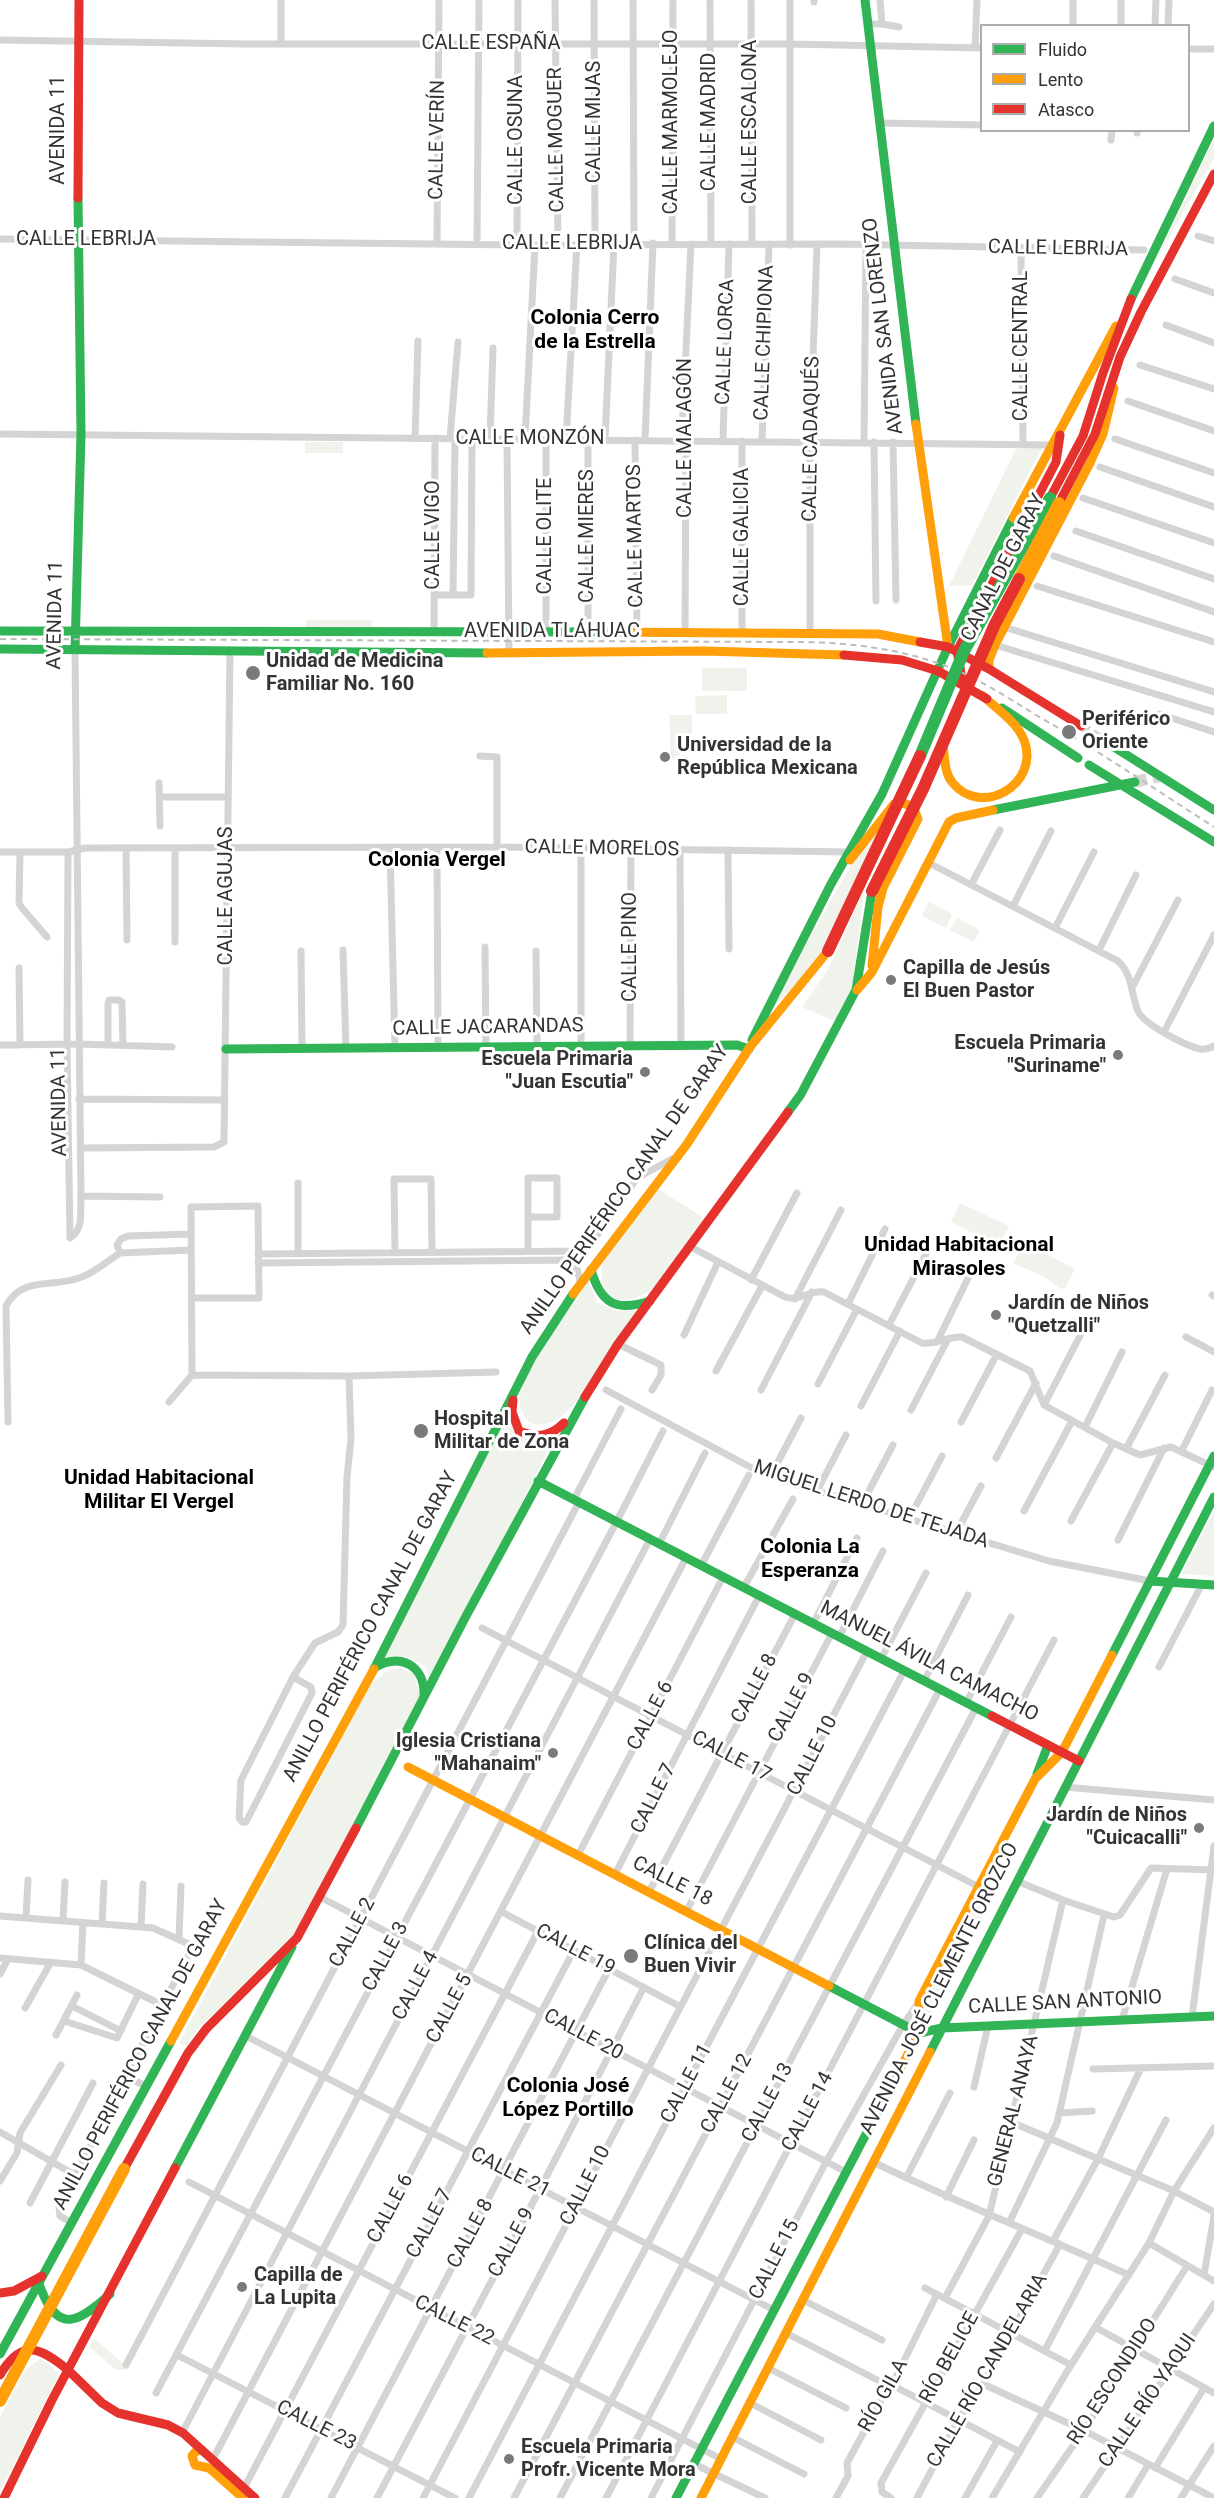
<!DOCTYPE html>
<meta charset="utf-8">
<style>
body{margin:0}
#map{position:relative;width:1214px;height:2498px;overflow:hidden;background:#fff;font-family:Roboto,sans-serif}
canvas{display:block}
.legend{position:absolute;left:980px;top:24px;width:210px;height:108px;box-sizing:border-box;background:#fff;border:2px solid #adadad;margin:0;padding:8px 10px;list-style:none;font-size:18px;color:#333}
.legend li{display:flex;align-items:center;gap:12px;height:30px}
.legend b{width:30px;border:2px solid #adadad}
</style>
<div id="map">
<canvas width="1214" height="2498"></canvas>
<ul class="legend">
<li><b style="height:8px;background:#30b455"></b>Fluido</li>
<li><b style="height:8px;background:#ff9f0a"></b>Lento</li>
<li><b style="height:8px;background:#e5322d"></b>Atasco</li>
</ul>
</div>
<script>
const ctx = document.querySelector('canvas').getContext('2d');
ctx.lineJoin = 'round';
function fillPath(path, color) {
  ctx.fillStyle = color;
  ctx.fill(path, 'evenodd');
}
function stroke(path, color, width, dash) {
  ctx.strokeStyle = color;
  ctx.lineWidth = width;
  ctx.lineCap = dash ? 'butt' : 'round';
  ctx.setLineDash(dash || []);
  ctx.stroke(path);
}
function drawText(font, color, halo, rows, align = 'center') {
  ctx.font = font + ' Roboto,sans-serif';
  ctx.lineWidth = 6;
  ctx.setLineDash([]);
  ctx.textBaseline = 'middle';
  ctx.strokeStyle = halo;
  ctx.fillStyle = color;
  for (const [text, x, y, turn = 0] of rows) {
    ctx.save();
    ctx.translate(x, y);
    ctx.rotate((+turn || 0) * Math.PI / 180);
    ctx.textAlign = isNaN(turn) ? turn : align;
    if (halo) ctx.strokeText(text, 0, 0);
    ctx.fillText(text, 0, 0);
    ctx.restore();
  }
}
const green = new Path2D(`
 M 1214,139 L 1214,158 L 1154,264 Z
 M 305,442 L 343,442 L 343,453 L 305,453 Z
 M 1042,447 L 972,585 L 949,586 L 1016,449 Z
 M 306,620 L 372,620 L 372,628 L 306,628 Z
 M 702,668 L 747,668 L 747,691 L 702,691 Z
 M 727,695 L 727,714 L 696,714 L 695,696 Z
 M 669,715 L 692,715 L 692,738 L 679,738 L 680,758 L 671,758 Z
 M 890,816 L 823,950 L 794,986 L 774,1007 L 779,992 L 850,867 Z
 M 864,890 L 852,989 L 837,1022 L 802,1007 L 829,968 Z
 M 929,902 L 952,914 L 946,928 L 922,916 Z
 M 957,918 L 980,930 L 974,942 L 950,930 Z
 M 658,1189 L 709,1221 C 687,1251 652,1314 608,1297 L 602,1281 L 602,1264 Z
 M 960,1203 L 1009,1226 L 995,1252 L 988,1249 L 979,1236 L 951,1222 Z
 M 1024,1243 L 1075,1269 L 1065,1288 L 1060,1289 C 1045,1275 1032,1271 1013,1264 Z
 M 590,1278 L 589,1283 L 598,1303 L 617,1311 L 638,1310 C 621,1336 580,1407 556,1420 C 547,1425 539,1425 529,1423 C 526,1418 521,1412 520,1406 C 514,1381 574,1301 590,1278 Z
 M 507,1416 L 518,1434 L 555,1436 L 432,1683 L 425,1666 C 409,1657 398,1651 382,1662 Z
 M 1214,1511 L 1214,1576 L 1182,1574 Z
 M 400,1668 L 414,1674 L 421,1700 L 298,1942 L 200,2026 L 186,2046 L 179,2043 L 371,1684 L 387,1671 Z
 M 984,1889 L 997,1889 L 926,2027 L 925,2004 Z
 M 94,2338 L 129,2369 L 116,2370 L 89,2347 Z
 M 40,2359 L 49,2364 L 59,2374 L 0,2492 L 0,2417 L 26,2369 Z`);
const secondaryTunnel = new Path2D(`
 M 1081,726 L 1106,742`);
const highwayTunnel = new Path2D(`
 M 1135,782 L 1160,776`);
const street = new Path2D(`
 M 555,0 L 558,244
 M 594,0 L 595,244
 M 633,0 L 634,244
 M 710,0 L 711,244
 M 751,0 L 752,244
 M 790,0 L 790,245
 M 814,0 L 814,2
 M 880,0 L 882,24
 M 868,24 L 882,24 L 899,27
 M 1073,26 L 1073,0
 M 1121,26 L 1121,0
 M 1155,26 L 1156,0
 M 1168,26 L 1169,0
 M 0,40 L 246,44 L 790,44 L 982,48
 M 281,43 L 281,0
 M 975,48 L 977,0
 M 1188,49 L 1214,49
 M 881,123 L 982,125
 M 1137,133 L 1137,130
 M 1111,140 L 1112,130
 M 1198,236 L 1214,241
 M 0,239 L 517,245 L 840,244 L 1144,250
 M 437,243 L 439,0
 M 672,243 L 673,0
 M 477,244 L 479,0
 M 517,245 L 518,0
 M 1021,249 L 1023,444
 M 1175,279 L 1214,293
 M 1166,325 L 1214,343
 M 1140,365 L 1214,389
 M 1128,401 L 1214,431
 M 0,434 L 1054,445
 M 415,438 L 418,341
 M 450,438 L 458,342
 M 490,438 L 493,348
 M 525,438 L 535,245
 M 507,439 L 509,653
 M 546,439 L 546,632
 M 566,439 L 577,244
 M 588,439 L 588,632
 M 605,439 L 614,243
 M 645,439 L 653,243
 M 1115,439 L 1214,473
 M 635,440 L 637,632
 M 723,440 L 729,244
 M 742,441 L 742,633
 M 762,441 L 769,244
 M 864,442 L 866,246
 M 874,442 L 876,601
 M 893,442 L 896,600
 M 1100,467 L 1214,507
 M 1083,498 L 1214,543
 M 1076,531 L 1214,579
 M 1054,556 L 1214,612
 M 1037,586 L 1214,642
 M 434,595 L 471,595 L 472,439
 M 453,595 L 455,438
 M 1004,627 L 1214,692
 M 434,632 L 435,438
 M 685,633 L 686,446 L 682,434 L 691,244
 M 810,633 L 810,442 L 817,245
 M 995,645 L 1214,712
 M 1159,714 L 1214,732
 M 480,756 L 497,757 L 497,847
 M 159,783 L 160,826
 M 160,797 L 227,797
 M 437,848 L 438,1048
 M 126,849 L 127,940
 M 390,849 L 395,1048
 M 680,850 L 681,1045
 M 728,850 L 729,949
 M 0,852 L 68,852 L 85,848 L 497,847 L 849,852
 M 68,852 L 67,1045 L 70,1238
 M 20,853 L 19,903 L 22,908 L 47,937
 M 929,863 L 1118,961 C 1134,976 1130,995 1139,1013 C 1146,1025 1186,1046 1200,1049 C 1204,1050 1210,1048 1214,1046
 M 971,885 L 1000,830
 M 1013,906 L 1051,831
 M 1055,928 L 1094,852
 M 175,942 L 175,849
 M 485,947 L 486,1047
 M 343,950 L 346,1049
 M 1099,950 L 1136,875
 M 301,951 L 302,1049
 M 536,951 L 537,1047
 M 19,968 L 20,1045
 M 1132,988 L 1178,900
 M 1164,1032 L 1214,935
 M 0,1045 L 79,1044 L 172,1047
 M 108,1045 L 108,1003 L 109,1000 L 119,1000 L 122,1002 L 123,1045
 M 630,1045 L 631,849
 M 581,1046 L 581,848
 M 79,1099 L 225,1100
 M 81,1148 L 214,1147 L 224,1142 L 230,650
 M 298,1183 L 298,1254
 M 81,1196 L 160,1197
 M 528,1217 L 557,1217 L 557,1178 L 528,1178 L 528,1251
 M 191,1234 L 128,1236 L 121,1239 L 117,1245 L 120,1253 L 191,1250
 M 70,1238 C 84,1230 80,1211 81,1196 L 75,649
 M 691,1247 L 785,1297 C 799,1302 809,1290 824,1292 L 922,1343 C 936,1345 948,1336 962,1337 L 1030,1371 L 1044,1405 L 1113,1443 L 1140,1455 L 1171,1447 L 1214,1467
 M 395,1253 L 394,1179 L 431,1179 L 432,1252
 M 258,1254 L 582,1251 L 589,1247 L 637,1178 L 672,1159
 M 258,1263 L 568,1260 L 577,1269 L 581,1284
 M 751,1280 L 797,1193
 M 1212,1295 L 1214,1296
 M 795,1299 L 841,1210
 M 848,1304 L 885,1229
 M 889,1325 L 928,1250
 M 684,1335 L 718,1262
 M 1186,1337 L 1214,1352
 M 937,1342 L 971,1272
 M 618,1344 L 661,1365 L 661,1375 L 652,1390
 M 716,1371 L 762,1286
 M 192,1375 L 349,1376 L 496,1372
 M 818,1384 L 857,1309
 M 606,1390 L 752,1468 L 798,1485 L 1049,1561 L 1150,1581
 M 761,1390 L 812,1292
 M 169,1402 L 192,1375 L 191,1207 L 258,1206 L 259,1298 L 192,1298
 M 1044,1405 L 1082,1332
 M 861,1406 L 900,1331
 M 911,1410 L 948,1339
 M 8,1422 L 6,1306 C 22,1276 51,1288 79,1278 C 93,1274 107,1261 120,1253
 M 961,1422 L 997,1354
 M 1085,1427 L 1122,1352
 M 1126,1449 L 1165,1375
 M 1182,1450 L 1212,1390
 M 996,1458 L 1036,1383
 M 771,1475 L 801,1418
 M 817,1491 L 846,1435
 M 574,1499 L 621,1409
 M 862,1504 L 893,1445
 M 1024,1511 L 1072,1421
 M 909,1519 L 942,1456
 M 1071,1521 L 1113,1443
 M 956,1533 L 981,1486
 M 1118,1540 L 1164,1448
 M 659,1544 L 705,1453
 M 701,1566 L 749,1475
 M 744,1587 L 793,1499
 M 813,1624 L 857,1538
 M 482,1628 L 979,1887
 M 839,1637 L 883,1551
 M 881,1659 L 926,1573
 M 1159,1667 L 1202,1584
 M 293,1677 L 311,1687 L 312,1693 L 246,1822 L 242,1822 L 239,1818 L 241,1780 L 293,1677 L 315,1643 L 338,1632 L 343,1625 L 347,1477 L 351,1439 L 349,1376
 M 924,1681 L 968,1595
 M 966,1703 L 1011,1617
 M 1065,1787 L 1214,1800
 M 578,1855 L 723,1577
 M 615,1874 L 759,1596
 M 1017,1881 L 1063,1900 L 1114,1917 L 1120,1915 L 1151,1868 L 1214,1870
 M 649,1892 L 795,1614
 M 320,1897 L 846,2172
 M 502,1912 L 679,2006
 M 686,1912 L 832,1633
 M 0,1916 L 153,1928 L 193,1946 L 59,2207 L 60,2216 L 72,2223
 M 26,1917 L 28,1880
 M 63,1920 L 65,1882
 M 102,1923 L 104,1883
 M 141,1926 L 143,1884
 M 179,1938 L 181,1886
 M 0,1958 L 81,1965 L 164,2006
 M 81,1965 L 83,1923
 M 0,1974 L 8,1959
 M 72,2006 L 121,2031
 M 25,2008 L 51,1962
 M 1192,2017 L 1214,1846
 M 1122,2020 L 1167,1869
 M 64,2021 L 117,2038 L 138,1995
 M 56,2035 L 77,1995
 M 246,2036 L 774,2310
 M 1093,2069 L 1214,2066
 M 127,2077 L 146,2086
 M 974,2087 L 988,2026
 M 1059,2113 L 1092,2111
 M 1011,2122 L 1174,2191 L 1214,2212
 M 0,2132 L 75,2175
 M 873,2162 C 957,2203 1044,2236 1129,2275
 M 906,2178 L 950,2093
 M 0,2181 L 17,2153 L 20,2133 L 61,2065
 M 189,2182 L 721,2459
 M 946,2197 L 974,2140
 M 30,2203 L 93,2083
 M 1009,2223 L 1057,2123 L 1104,1915
 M 1053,2241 L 1098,2159 L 1141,2068
 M 1149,2243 L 1214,2281
 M 1204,2275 L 1214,2216
 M 925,2288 L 1071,2365
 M 945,2298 L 989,2216 L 1063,1900
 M 803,2300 L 882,2340
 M 1095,2327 L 1214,2393
 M 786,2333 L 889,2386
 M 1045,2350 L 1166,2120
 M 177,2355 L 455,2498
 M 126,2365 L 579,1502
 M 768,2368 L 846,2408
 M 983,2384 L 1083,2430 L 1214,2498
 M 892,2385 L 1020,2452
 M 156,2393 L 617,1521 L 663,1431
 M 750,2403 L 821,2440
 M 182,2433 L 650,1539
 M 732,2437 L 804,2474
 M 213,2459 L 686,1558
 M 694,2464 L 765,2498
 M 1155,2468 L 1204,2388
 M 244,2488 L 538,1931
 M 285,2498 L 574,1950
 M 331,2498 L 609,1969
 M 377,2498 L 540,2189 L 644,1987
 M 423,2498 L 867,1651
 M 469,2498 L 904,1671
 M 514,2498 L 940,1689
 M 560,2498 L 976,1708
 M 606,2498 L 1054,1640
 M 651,2498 L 826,2162 L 903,2025 L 919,2002
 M 836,2498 L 848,2476 L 847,2463 L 889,2386 L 892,2385 L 937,2294
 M 891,2498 L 882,2492 L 881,2483 L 1022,2229
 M 917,2498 L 958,2420 L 983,2384 L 1060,2244
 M 965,2498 L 997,2441
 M 992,2498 L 1071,2365 L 1149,2243 L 1174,2191 L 1214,2128
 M 1037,2498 L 1088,2424 L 1187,2266
 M 1083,2498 L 1214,2304
 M 1128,2498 L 1148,2465
 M 1181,2498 L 1214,2446`);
const fast = new Path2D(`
 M 865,0 L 916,424
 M 1131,299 L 1214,126
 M 0,631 L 602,632
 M 0,649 L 487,653
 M 75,649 L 81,434 L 78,198
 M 1002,708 L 1078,758
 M 1106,742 L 1214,810
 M 1089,765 L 1214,842
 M 993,810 L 1135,782
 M 752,1040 L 831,884 L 882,794 L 948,647 L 1013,518
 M 226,1049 L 737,1045 L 749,1049
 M 788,1112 L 801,1094 L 856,990 L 872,891
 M 591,1270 C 601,1304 616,1312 650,1301
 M 538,1481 L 992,1716
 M 1150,1581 L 1214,1585
 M 1112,1655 L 1214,1456
 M 374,1668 C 400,1652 425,1665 424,1696
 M 374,1669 L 532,1357 L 573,1294
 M 1037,1774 L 1048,1745
 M 356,1828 L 465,1618 L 585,1397
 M 829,1986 L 919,2033 L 942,2028 L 1214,2016
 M 930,2052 L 1214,1497
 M 175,2168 L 292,1947
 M 39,2284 C 57,2334 76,2325 110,2294
 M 0,2354 L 171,2041
 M 676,2498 L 900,2069`);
const slow = new Path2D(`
 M 916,424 L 948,647
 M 1013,518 L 1116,326
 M 602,632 L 878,634 L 920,642
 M 487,653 L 704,651 L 844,655
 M 989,669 L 989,660 L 995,645 L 1090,463 L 1103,434 L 1114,388
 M 943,746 C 945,757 944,772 952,782 C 981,819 1041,784 1024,740 C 1017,722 997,709 983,696
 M 850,860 L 894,804 L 903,803 L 913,807 L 918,819 L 883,888 L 878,907 L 872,966
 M 857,990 L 872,972 L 949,822 L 956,818 L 993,810
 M 573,1294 L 687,1144 L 750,1047 L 828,951
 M 408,1767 L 829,1986
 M 171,2041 L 374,1669
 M 900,2069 L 919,2033 L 919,2001 L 1035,1779 L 1062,1752 L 1112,1655
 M 202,2450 L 196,2451 L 192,2456 L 195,2465 L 209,2468 L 243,2498
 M 701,2498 L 930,2052`);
const jam = new Path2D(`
 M 78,198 L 79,0
 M 1050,498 L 1083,436 L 1103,373 L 1131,299
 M 1059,503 L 1095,434 L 1120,357 L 1141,312 L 1214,174
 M 920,642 L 948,647 L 989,669 L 1081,726
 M 844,655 L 902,660 L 938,671 L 987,699
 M 963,684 L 957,651 L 1056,462 L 1060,435
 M 585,1397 L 618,1344 L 788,1112
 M 513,1400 L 512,1412 L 519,1431 C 537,1438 550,1437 564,1423
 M 992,1716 L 1079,1761
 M 124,2169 L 188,2053 L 206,2029 L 297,1938 L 356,1828
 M 0,2293 L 14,2291 L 42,2276
 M 68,2370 L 102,2403 L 118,2413 L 168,2425 L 183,2433 L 255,2498
 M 0,2375 C 21,2339 39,2346 68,2370
 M 4,2498 L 52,2400 L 175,2168`);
const rail = new Path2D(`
 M 0,639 L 795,642 C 850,642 905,649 956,670 C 984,682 1010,699 1036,715 C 1097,750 1155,789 1214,827`);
const fastBridge = new Path2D(`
 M 920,756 L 964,651 L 1050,498`);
const slowBridge = new Path2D(`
 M 1019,579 L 1059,503
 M 0,2401 L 124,2169`);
const jamBridge = new Path2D(`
 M 872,891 L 923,789 L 995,624 L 1019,579
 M 828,951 L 920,756`);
const markers = [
 [253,673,8,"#7a7a7a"],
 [1069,732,8,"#7a7a7a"],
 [665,757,6,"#7a7a7a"],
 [891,980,6,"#7a7a7a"],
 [1118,1055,6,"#7a7a7a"],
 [645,1072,6,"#7a7a7a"],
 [996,1315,6,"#7a7a7a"],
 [421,1431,8,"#7a7a7a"],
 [553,1753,6,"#7a7a7a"],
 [1199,1828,6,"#7a7a7a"],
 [631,1956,8,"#7a7a7a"],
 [242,2287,6,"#7a7a7a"],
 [509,2459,6,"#7a7a7a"]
];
const streetNames = [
 ["CALLE ESPAÑA",491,44],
 ["CALLE MIJAS",595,122,-90],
 ["CALLE MARMOLEJO",672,122,-90],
 ["CALLE MADRID",710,122,-90],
 ["CALLE ESCALONA",751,122,-90],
 ["AVENIDA 11",59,130,-90],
 ["CALLE VERÍN",438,140,-89],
 ["CALLE OSUNA",517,140,-90],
 ["CALLE MOGUER",557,140,-91],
 ["CALLE LEBRIJA",86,240],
 ["CALLE LEBRIJA",572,244],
 ["CALLE LEBRIJA",1058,249,1],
 ["AVENIDA SAN LORENZO",884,326,-97],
 ["CALLE LORCA",726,342,-88],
 ["CALLE CHIPIONA",765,343,-88],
 ["CALLE CENTRAL",1022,346,-90],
 ["CALLE MALAGÓN",686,438,-90],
 ["CALLE MONZÓN",530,439],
 ["CALLE CADAQUÉS",812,439,-89],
 ["CALLE VIGO",434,535,-90],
 ["CALLE OLITE",546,536,-90],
 ["CALLE MIERES",588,536,-90],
 ["CALLE MARTOS",636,536,-91],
 ["CALLE GALICIA",743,537,-90],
 ["CANAL DE GARAY",1004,568,-63],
 ["AVENIDA 11",56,615,-89],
 ["AVENIDA TLÁHUAC",552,632],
 ["CALLE MORELOS",602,849,1],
 ["CALLE AGUJAS",227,896,-90],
 ["CALLE PINO",631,947,-90],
 ["CALLE JACARANDAS",488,1028,-1],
 ["AVENIDA 11",60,1102,-91],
 ["ANILLO PERIFÉRICO CANAL DE GARAY",625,1190,-55],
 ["MIGUEL LERDO DE TEJADA",871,1505,18],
 ["ANILLO PERIFÉRICO CANAL DE GARAY",371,1627,-62],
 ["MANUEL ÁVILA CAMACHO",929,1662,27],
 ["CALLE 8",755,1689,-62],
 ["CALLE 9",792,1708,-62],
 ["CALLE 6",651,1716,-62],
 ["CALLE 10",813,1756,-63],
 ["CALLE 17",731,1757,28],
 ["CALLE 7",654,1799,-63],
 ["CALLE 18",672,1882,27],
 ["CALLE 2",353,1933,-62],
 ["CALLE 19",575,1950,28],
 ["CALLE 3",386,1957,-62],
 ["CALLE 4",416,1986,-62],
 ["AVENIDA JOSÉ CLEMENTE OROZCO",940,1989,-63],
 ["CALLE SAN ANTONIO",1065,2003,-3],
 ["CALLE 5",450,2009,-62],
 ["CALLE 20",583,2035,28],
 ["ANILLO PERIFÉRICO CANAL DE GARAY",141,2055,-62],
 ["CALLE 11",687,2084,-62],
 ["CALLE 12",727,2094,-62],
 ["CALLE 13",768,2103,-62],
 ["GENERAL ANAYA",1014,2111,-76],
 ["CALLE 14",808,2112,-62],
 ["CALLE 21",510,2173,27],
 ["CALLE 10",586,2186,-63],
 ["CALLE 6",391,2209,-62],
 ["CALLE 7",430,2224,-62],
 ["CALLE 8",471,2234,-62],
 ["CALLE 9",512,2243,-62],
 ["CALLE 15",775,2260,-63],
 ["CALLE 22",454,2321,27],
 ["RÍO BELICE",950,2358,-61],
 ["CALLE RÍO CANDELARIA",988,2371,-60],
 ["RÍO ESCONDIDO",1113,2382,-57],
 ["RÍO GILA",884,2396,-61],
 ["CALLE RÍO YAQUI",1148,2401,-56],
 ["CALLE 23",316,2426,27]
];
const poiNames = [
 ["Unidad de Medicina",266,662],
 ["Familiar No. 160",266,685],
 ["Periférico",1082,720],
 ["Oriente",1082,743],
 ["Universidad de la",677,746],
 ["República Mexicana",677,769],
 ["Capilla de Jesús",903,969],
 ["El Buen Pastor",903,992],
 ["Escuela Primaria",1106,1044,"right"],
 ["\"Suriname\"",1106,1067,"right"],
 ["Escuela Primaria",633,1060,"right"],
 ["\"Juan Escutia\"",633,1083,"right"],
 ["Jardín de Niños",1008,1304],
 ["\"Quetzalli\"",1008,1327],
 ["Hospital",434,1420],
 ["Militar de Zona",434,1443],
 ["Iglesia Cristiana",541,1742,"right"],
 ["\"Mahanaim\"",541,1765,"right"],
 ["Jardín de Niños",1187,1816,"right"],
 ["\"Cuicacalli\"",1187,1839,"right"],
 ["Clínica del",644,1944],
 ["Buen Vivir",644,1967],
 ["Capilla de",254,2276],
 ["La Lupita",254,2299],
 ["Escuela Primaria",521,2448],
 ["Profr. Vicente Mora",521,2471]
];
const neighbourhoodNames = [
 ["Colonia Cerro",595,319],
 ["de la Estrella",595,343],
 ["Colonia Vergel",437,861],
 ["Unidad Habitacional",959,1246],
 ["Mirasoles",959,1270],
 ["Unidad Habitacional",159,1479],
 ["Militar El Vergel",159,1503],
 ["Colonia La",810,1548],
 ["Esperanza",810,1572],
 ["Colonia José",568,2087],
 ["López Portillo",568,2111]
];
fillPath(green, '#f0f2ec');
stroke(secondaryTunnel, '#d6d6d6', 9, [9, 4.5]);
stroke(highwayTunnel, '#d6d6d6', 12, [12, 6]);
stroke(street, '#d4d4d4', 7);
stroke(fast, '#30b455', 9);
stroke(slow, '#ff9f0a', 9);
stroke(jam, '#e5322d', 9);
stroke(rail, '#bdbdbd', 2, [6, 4.5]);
stroke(fastBridge, '#30b455', 12);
stroke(slowBridge, '#ff9f0a', 12);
stroke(jamBridge, '#e5322d', 12);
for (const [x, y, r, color] of markers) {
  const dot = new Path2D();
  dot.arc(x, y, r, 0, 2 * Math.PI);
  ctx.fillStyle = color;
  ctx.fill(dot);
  stroke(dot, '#fff', 2);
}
drawText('20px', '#333', '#fff', streetNames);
drawText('bold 20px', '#333', '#fff', poiNames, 'left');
drawText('bold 21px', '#000', '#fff', neighbourhoodNames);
</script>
